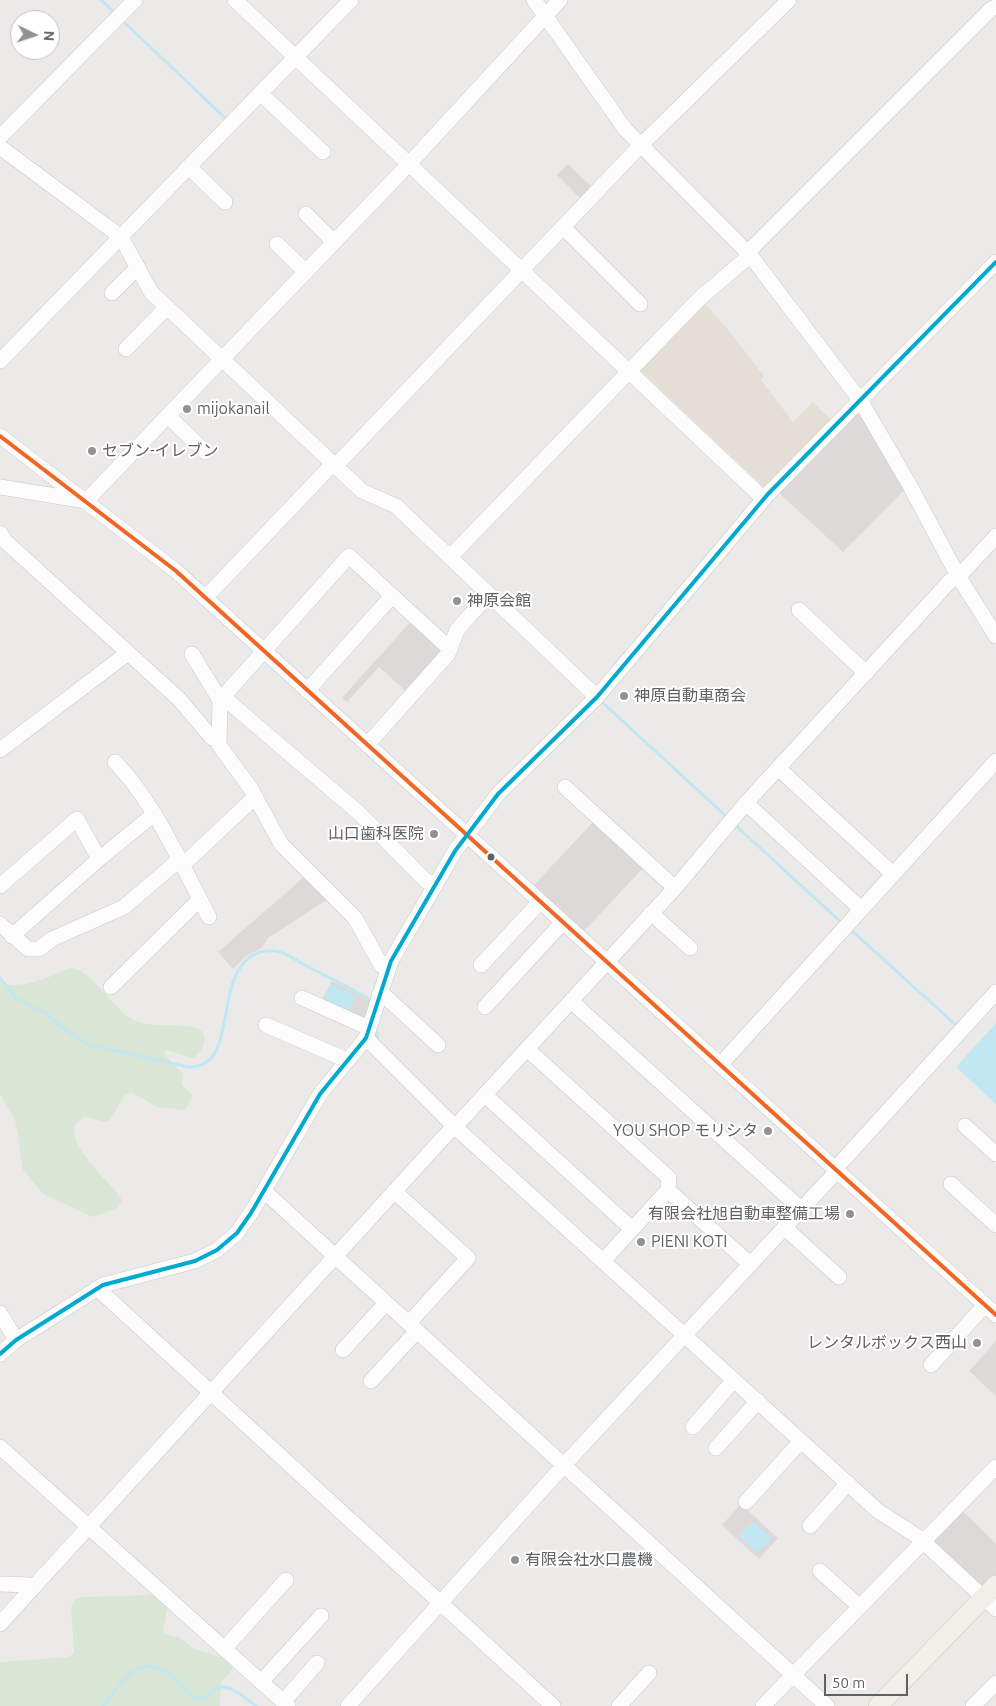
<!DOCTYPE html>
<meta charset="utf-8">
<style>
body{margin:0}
#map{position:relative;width:996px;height:1706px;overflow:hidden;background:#eceae8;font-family:Ubuntu,sans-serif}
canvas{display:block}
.north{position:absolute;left:10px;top:10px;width:50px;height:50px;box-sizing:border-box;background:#fff;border:1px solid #bfc0c1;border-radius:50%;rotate:94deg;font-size:14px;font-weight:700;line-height:20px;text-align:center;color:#5e6265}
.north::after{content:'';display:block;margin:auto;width:18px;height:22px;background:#909293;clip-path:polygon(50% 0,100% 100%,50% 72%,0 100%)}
.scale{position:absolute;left:824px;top:1674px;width:84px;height:22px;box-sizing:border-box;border:2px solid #5e6265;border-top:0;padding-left:6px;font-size:15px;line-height:18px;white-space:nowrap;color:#5e6265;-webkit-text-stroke:4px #fff;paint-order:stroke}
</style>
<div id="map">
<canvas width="996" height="1706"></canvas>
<div class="north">N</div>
<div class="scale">50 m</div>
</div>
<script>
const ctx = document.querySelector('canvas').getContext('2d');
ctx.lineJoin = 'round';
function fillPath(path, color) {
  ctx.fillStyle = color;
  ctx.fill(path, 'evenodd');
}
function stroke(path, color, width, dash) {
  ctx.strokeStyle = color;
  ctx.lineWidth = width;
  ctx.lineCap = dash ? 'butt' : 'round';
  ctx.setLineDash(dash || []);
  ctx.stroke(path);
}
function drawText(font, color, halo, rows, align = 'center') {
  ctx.font = font + ' Ubuntu,"Noto Sans JP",sans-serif';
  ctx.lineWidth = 4;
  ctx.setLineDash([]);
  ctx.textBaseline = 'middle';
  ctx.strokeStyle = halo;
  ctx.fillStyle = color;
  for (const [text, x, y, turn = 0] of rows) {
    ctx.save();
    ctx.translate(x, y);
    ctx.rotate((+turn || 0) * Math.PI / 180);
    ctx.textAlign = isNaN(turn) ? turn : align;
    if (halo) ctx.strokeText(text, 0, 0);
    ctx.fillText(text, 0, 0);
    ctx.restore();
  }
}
const commercial = new Path2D(`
 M 702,301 L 727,328 L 764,376 L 761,380 L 793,422 L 813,402 L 832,421 L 767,487 L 764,487 L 639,369 Z`);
const industrial = new Path2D(`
 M 568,164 L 592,187 L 581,199 L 557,175 Z
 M 858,410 L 906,488 L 843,552 L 777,491 Z
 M 412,620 L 445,650 L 407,692 L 379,667 L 347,702 L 342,698 Z
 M 595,820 L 645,866 L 583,932 L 533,886 Z
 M 305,876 L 328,899 L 268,938 L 262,948 L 246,956 L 233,969 L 218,952 Z
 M 332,981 L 371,1001 L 365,1021 L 321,1001 Z
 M 996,1341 L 996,1396 L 969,1371 Z
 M 741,1504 L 778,1538 L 759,1559 L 722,1525 Z
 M 960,1508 L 996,1544 L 996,1577 L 981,1592 L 927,1541 Z`);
const green = new Path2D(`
 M 70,968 C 87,966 113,1006 128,1017 C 148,1031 174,1021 196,1028 C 212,1033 203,1052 193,1058 L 167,1050 L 163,1053 L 183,1074 L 182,1085 L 193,1096 L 185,1110 L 157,1107 L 131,1092 L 124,1096 L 110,1120 L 106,1122 L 85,1117 C 49,1134 114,1183 122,1200 L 117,1208 L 93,1217 L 43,1194 L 23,1170 L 15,1120 L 0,1094 L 0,982 C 16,992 55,975 70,968 Z
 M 151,1595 L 156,1596 L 168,1607 L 163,1629 L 165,1634 L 178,1637 L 195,1649 L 224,1658 L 233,1666 L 232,1670 L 221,1682 L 220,1706 L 0,1706 L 0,1662 L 69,1657 L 74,1653 L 71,1608 L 74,1600 L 81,1597 Z`);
const water = new Path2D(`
 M 331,984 L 356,996 L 348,1012 L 323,1000 Z
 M 996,1023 L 996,1104 L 956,1067 Z
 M 753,1521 L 772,1538 L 758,1553 L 739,1536 Z`);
const stream = new Path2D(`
 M 101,0 L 115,13
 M 122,20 L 226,119 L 228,117
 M 603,703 L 728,818
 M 734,824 L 842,923
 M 850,929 L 958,1027
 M 0,978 L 16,998 L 45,1013 L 71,1034 L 90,1045 L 188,1067 C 239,1068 213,984 250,957 C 258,951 267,950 276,951 C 287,953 297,961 307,966 C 328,977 350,988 371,1000
 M 376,1028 L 378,1042
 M 103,1706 C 119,1687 137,1651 168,1673 C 178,1681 186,1692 198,1699 C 205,1698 209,1693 215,1689 C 227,1680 245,1699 256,1706`);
const minor = new Path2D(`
 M 235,0 L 764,499
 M 534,0 L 625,129 L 750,255 L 860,400 L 909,484 L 958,576 L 996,636
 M 261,94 L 323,152
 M 0,137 L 135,0
 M 0,147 L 121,237 L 151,292 L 362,491 L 396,506 L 597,697
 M 190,168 L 225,202
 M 306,214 L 334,242
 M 563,227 L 640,304
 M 277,244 L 306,272
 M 112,293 L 138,267
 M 126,349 L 167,307
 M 0,361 L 351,0
 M 168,416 L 205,452
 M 0,436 L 176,571 L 996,1315
 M 0,487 L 86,501 L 409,164 L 560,0
 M 0,533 L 5,541 L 179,699 L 212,738 L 219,738
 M 450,557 L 700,298 L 746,259 L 752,248 L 991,9 L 996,7
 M 205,598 L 328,469 L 342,459 L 640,146 L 789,0
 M 799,610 L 866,673
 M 192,654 L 220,700
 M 307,691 L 392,596
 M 223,697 L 359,813 L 425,880 L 435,886
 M 367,745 L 448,654 L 457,630 L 489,594
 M 0,750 L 128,653
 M 778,768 L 893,874
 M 565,787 L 675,888
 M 746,803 L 861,909
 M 181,864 L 188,860 L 255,797
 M 0,886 L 77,819 L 99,859
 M 200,899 L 209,917
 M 651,913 L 690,948
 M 0,924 L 28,949 L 39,949 L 52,939 L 124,907 L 179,860
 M 12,936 L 99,859 L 153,815
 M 481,965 L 540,902
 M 387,969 L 381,965 L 355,918 L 281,844 L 251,789 L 219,745 L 220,700 L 349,556 L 450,649
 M 111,987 L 200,899 C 175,852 152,800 115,762
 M 379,995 L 387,998 L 438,1045
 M 302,998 L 369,1028
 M 571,1001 L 801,1209
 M 485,1007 L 563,922
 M 266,1025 L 340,1057 L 346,1062
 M 366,1038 L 455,1127 L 801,1441 L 878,1511 L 917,1536 L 996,1609
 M 527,1049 L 669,1178 L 668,1190 L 603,1261
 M 720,1065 L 996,761
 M 485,1095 L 632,1229
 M 965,1126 L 996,1154
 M 455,1127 L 675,888 L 746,803 L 950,581 L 962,573 L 996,536
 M 835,1169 L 996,992
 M 951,1184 L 996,1225
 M 668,1190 L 750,1264
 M 264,1191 L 827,1706
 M 394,1191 L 468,1258 L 409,1323
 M 784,1227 L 839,1277
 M 97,1288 L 553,1706
 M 0,1313 L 16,1340
 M 343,1350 L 386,1303
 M 0,1354 L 16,1340 L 103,1285 L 195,1261 L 217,1250 L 237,1233 L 251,1213 L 320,1094 L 366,1038 L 391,961 L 455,851 L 498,794 L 597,697 L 768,494 L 996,262
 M 931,1365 L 985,1305
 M 371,1381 L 417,1331
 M 693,1427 L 734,1380
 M 0,1447 L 288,1706
 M 716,1448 L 758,1401
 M 746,1502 L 801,1441
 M 810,1526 L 848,1483
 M 820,1571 L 860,1607
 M 0,1584 L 29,1585 L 33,1588
 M 0,1624 L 454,1126
 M 224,1649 L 286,1580
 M 261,1682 L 321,1616
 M 283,1702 L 317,1663
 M 348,1706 L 564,1465 L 837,1171
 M 619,1706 L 649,1673
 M 763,1706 L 996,1467
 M 973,1706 L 996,1683`);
const major = new Path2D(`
 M 878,1706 L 996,1585`);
const bus1 = new Path2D(`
 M 0,436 L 176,571 L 996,1315`);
const bus2 = new Path2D(`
 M 0,1354 L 16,1340 L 103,1285 L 195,1261 L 217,1250 L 237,1233 L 251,1213 L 320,1094 L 366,1038 L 391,961 L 455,851 L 498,794 L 597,697 L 768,494 L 996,262`);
const markers = [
 [187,409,5,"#909293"],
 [92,451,5,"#909293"],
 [457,601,5,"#909293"],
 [624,696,5,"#909293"],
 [434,834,5,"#909293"],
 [491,857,4.5,"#5e6265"],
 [768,1131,5,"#909293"],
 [850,1214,5,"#909293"],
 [641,1242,5,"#909293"],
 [977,1343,5,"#909293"],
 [515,1560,5,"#909293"]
];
const poiNames = [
 ["mijokanail",197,409],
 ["セブン-イレブン",102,451],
 ["神原会館",467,601],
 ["神原自動車商会",634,696],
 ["山口歯科医院",424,834,"right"],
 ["YOU SHOP モリシタ",758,1131,"right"],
 ["有限会社旭自動車整備工場",840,1214,"right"],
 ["PIENI KOTI",651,1242],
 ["レンタルボックス西山",967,1343,"right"],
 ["有限会社水口農機",525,1560]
];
fillPath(commercial, '#e5ded6');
fillPath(industrial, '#dcd9d8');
fillPath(green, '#dae6d5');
fillPath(water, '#c1e7f2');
stroke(stream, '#c1e7f2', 3);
stroke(minor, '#c9c8c8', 16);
stroke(major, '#d2c5b9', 20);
stroke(minor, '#fcfcfc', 15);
stroke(major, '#f2eee9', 19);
stroke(bus1, '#f26522', 4);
stroke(bus2, '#00a9ce', 4);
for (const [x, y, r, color] of markers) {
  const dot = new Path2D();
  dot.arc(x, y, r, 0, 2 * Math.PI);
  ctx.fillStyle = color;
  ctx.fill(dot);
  stroke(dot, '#fff', 2);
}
drawText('16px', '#5e6265', '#fff', poiNames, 'left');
</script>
